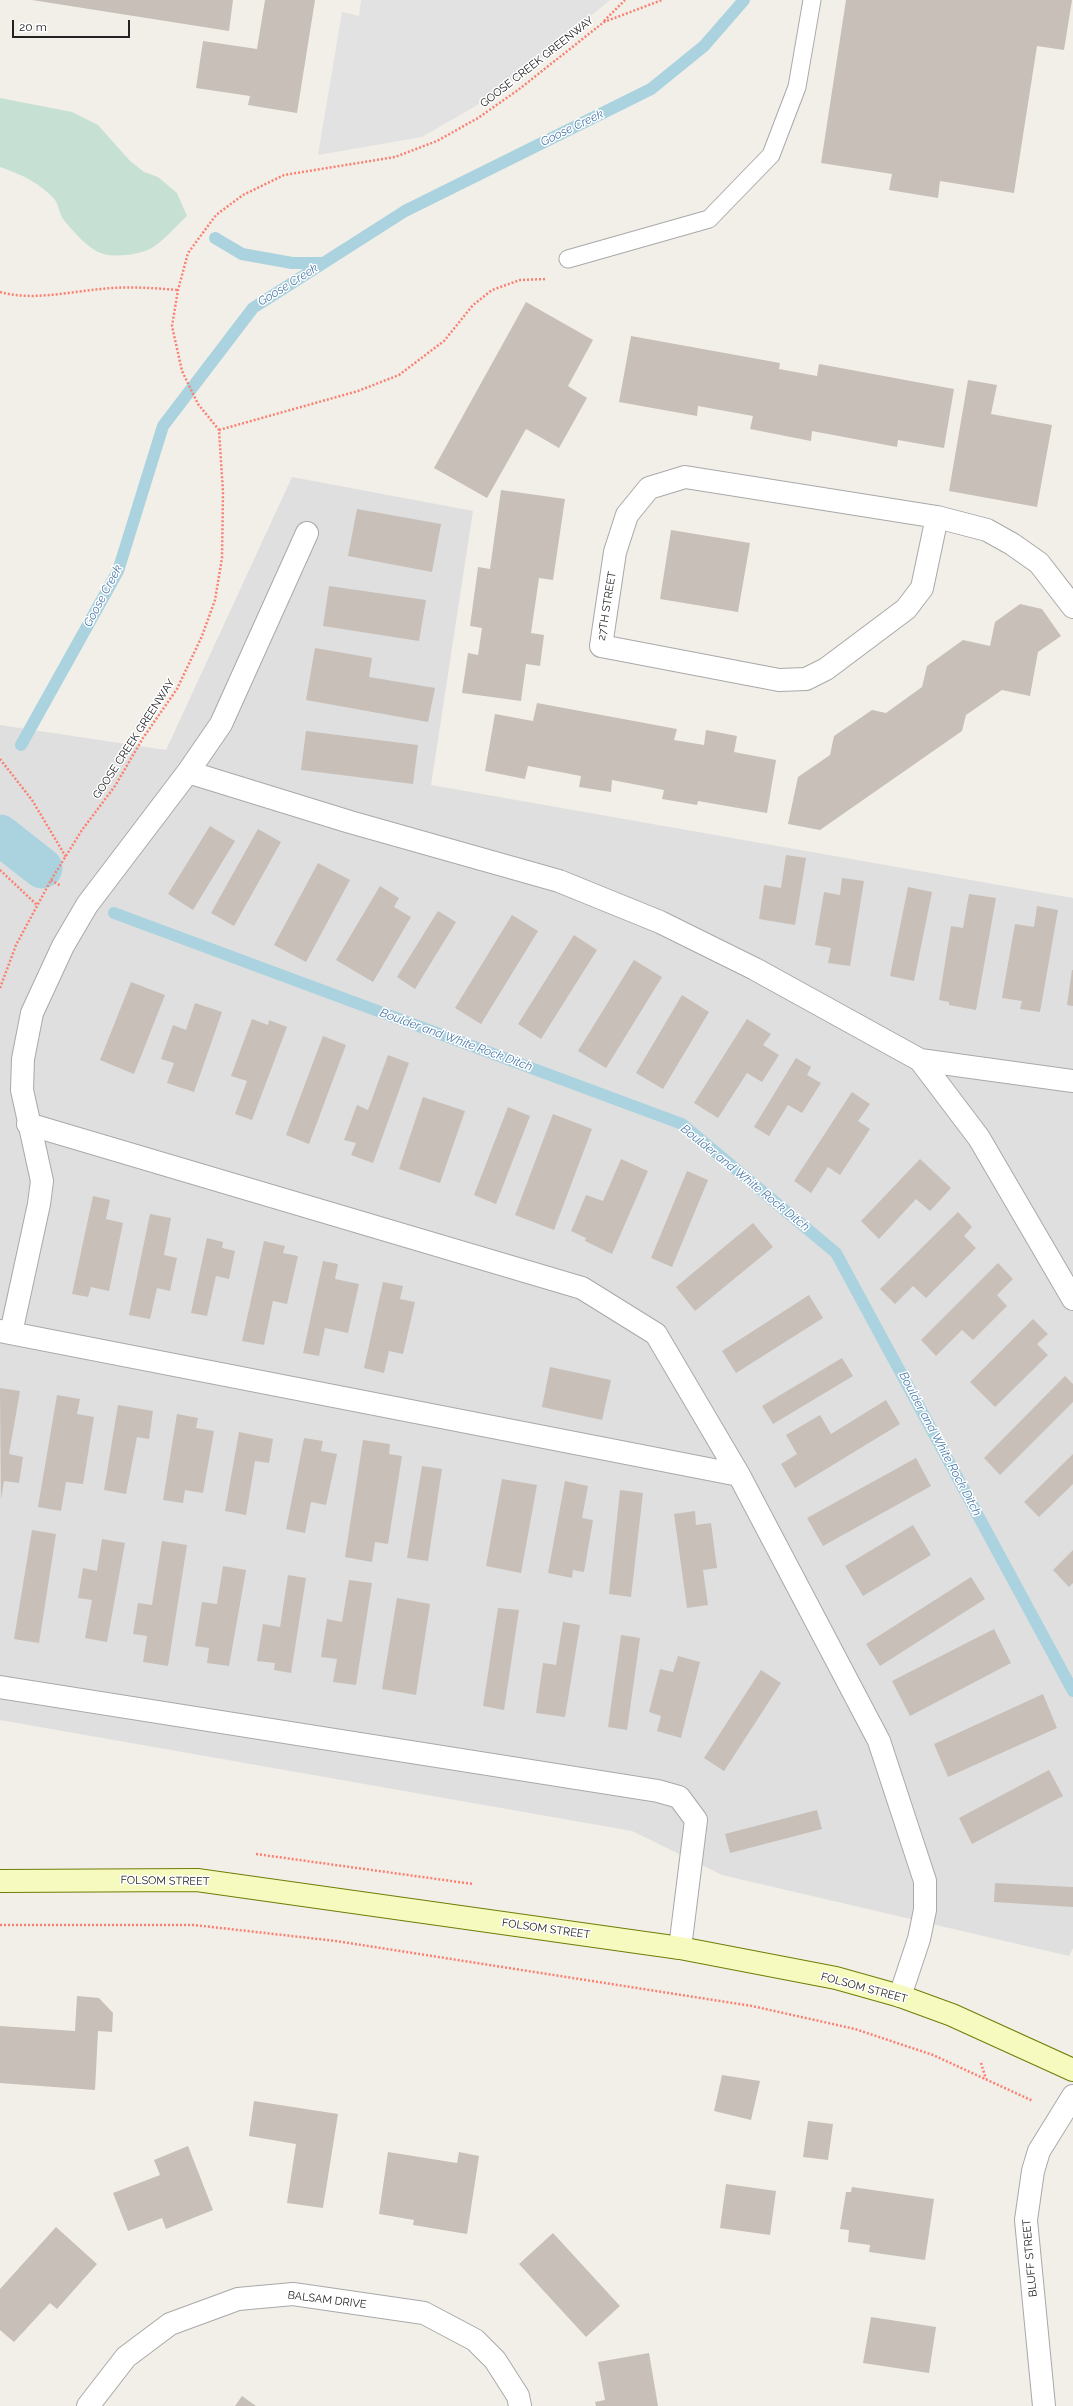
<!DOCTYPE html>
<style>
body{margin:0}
#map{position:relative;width:1073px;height:2406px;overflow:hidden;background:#f2efe9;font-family:Raleway,sans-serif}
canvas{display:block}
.scale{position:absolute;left:12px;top:20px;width:118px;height:18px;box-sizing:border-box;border:2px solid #222;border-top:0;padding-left:5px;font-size:12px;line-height:14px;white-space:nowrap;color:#222;-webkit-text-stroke:3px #fff;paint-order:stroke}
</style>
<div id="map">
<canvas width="1073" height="2406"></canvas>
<div class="scale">20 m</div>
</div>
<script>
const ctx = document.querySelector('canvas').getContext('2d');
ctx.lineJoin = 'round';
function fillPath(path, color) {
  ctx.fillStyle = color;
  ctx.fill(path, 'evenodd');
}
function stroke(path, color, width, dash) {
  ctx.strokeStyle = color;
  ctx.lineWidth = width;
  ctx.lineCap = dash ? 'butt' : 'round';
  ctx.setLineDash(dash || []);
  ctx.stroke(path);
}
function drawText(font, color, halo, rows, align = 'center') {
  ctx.font = font + ' Raleway,sans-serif';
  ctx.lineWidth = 3;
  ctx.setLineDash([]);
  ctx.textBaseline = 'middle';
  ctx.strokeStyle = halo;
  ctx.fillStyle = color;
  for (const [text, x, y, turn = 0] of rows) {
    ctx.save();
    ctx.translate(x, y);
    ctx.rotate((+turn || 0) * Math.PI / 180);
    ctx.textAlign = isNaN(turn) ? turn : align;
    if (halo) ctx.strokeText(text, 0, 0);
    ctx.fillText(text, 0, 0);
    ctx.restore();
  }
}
const residential = new Path2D(`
 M 292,477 L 473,511 L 431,785 L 1073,898 L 1073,1948 L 1069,1956 L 722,1875 L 632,1831 L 0,1720 L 0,725 L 166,750 Z`);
const wetland = new Path2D(`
 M 0,98 L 72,112 L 98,125 L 130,161 L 144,172 L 158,177 L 177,193 L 187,216 C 176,226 163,242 150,249 C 137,255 110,259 96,251 C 84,244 72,230 63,219 C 59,213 59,205 55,200 C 41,183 20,174 0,167 Z`);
const parking = new Path2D(`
 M 361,0 L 610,0 L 498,93 L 422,137 L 318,155 L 342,12 L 359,16 Z`);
const stream = new Path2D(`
 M 215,238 L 242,254 L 292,263 L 323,263
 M 21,745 L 118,571 L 163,426 L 253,308 L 405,211 L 651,89 L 704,46 L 744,0
 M 114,913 L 682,1124 L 836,1253 L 1073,1691`);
const canal = new Path2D(`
 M 0,835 L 42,868`);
const building = new Path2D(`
 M 32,0 L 233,0 L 229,31 Z
 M 265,0 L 315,0 L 297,113 L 248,105 L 250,96 L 196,88 L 203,41 L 257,49 Z
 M 846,0 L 1072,0 L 1064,50 L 1037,46 L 1014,193 L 940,181 L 938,198 L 889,190 L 892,174 L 821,163 Z
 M 526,302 L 593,340 L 568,386 L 587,398 L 559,448 L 526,429 L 487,498 L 434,468 Z
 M 631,336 L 780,363 L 779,369 L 817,376 L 819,364 L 954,389 L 944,448 L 898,440 L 897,447 L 812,431 L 811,441 L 750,429 L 753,416 L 698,406 L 697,416 L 619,402 Z
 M 968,380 L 997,385 L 991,414 L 1052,425 L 1037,507 L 949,491 Z
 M 501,490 L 565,499 L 553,580 L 539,578 L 531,633 L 544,635 L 540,666 L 526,664 L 521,701 L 462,693 L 468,653 L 478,655 L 482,628 L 470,626 L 478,567 L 490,569 Z
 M 357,509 L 441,524 L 432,572 L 348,556 Z
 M 671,530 L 750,543 L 738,612 L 660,599 Z
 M 329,586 L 426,600 L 419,641 L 323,626 Z
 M 1020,604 L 1042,609 L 1061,636 L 1038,652 L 1030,696 L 1002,690 L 966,715 L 962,731 L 820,830 L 788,824 L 798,777 L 830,755 L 834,736 L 872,710 L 886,713 L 922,687 L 927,666 L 963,640 L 990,646 L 995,622 Z
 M 315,648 L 372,658 L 369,677 L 435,688 L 428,722 L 306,700 Z
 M 537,703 L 677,729 L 674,740 L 704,745 L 706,730 L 737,736 L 734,752 L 776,760 L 767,813 L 698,801 L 697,805 L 662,799 L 664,790 L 612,780 L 611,792 L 579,787 L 581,776 L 528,766 L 525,779 L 485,771 L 495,714 L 533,721 Z
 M 306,731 L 418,745 L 413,784 L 301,770 Z
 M 210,826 L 235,841 L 193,910 L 168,894 Z
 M 258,829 L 281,842 L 234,926 L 211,913 Z
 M 786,855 L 806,858 L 795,925 L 759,919 L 764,885 L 781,888 Z
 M 318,863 L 350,880 L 306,962 L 274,945 Z
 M 842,878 L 864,881 L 850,966 L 828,963 L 831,948 L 815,945 L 824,892 L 840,895 Z
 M 380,886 L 399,898 L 394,907 L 411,917 L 373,982 L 336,960 Z
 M 908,887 L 932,892 L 914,981 L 890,976 Z
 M 969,894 L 996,898 L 976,1010 L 949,1005 L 949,1002 L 939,1000 L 951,926 L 963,928 Z
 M 1037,906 L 1058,910 L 1040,1012 L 1020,1009 L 1022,1001 L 1002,998 L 1015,924 L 1034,927 Z
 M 438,911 L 456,922 L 415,989 L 397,977 Z
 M 512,915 L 538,931 L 481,1024 L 455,1008 Z
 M 574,935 L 597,950 L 541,1039 L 518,1024 Z
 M 634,960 L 662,977 L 606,1068 L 578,1051 Z
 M 1072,970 L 1073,970 L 1073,1006 L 1067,1005 Z
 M 131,982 L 165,995 L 134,1074 L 100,1060 Z
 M 682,995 L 709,1012 L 663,1089 L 636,1073 Z
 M 195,1003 L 222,1012 L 194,1092 L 167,1083 L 174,1063 L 161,1059 L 173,1025 L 186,1030 Z
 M 252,1019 L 268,1025 L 269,1020 L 287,1027 L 252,1120 L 235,1114 L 247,1081 L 231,1076 Z
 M 747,1019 L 771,1034 L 763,1045 L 779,1055 L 762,1082 L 747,1073 L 718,1118 L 694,1103 Z
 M 323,1036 L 346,1045 L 309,1144 L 286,1135 Z
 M 388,1055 L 409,1063 L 373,1163 L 351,1155 L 356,1143 L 344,1140 L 357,1105 L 368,1110 Z
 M 796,1058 L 811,1067 L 807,1075 L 821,1083 L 802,1113 L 788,1105 L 769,1136 L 754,1127 Z
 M 852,1092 L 870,1104 L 858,1121 L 870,1129 L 840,1175 L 828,1167 L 811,1193 L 794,1181 Z
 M 423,1097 L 465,1111 L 440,1183 L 399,1169 Z
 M 508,1107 L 530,1116 L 496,1204 L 474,1195 Z
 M 553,1114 L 592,1129 L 554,1230 L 515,1215 Z
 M 621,1159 L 648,1171 L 612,1254 L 585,1241 L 586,1238 L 571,1231 L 586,1195 L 603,1201 Z
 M 920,1159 L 951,1188 L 930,1211 L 916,1199 L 879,1239 L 861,1221 Z
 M 687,1171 L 708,1180 L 672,1267 L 651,1258 Z
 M 93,1196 L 110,1200 L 106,1219 L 123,1223 L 109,1291 L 91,1287 L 88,1297 L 72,1294 Z
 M 958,1212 L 972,1227 L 964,1236 L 976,1248 L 926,1298 L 913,1286 L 895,1304 L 880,1289 Z
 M 150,1214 L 171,1218 L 164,1255 L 177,1258 L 170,1291 L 157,1288 L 150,1319 L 129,1315 Z
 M 753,1223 L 773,1247 L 695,1311 L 676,1287 Z
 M 207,1238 L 223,1242 L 222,1248 L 235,1251 L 229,1279 L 216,1276 L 207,1316 L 191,1313 Z
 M 264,1241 L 285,1246 L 283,1253 L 298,1256 L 287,1304 L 273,1301 L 264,1345 L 242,1341 Z
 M 323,1261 L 338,1264 L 335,1279 L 359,1284 L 348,1333 L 325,1328 L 319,1356 L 303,1353 Z
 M 998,1263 L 1013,1279 L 997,1295 L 1007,1306 L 973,1340 L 962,1330 L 936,1356 L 921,1340 Z
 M 383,1282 L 403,1286 L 400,1299 L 415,1302 L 403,1354 L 389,1351 L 384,1373 L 364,1368 Z
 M 809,1295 L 823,1318 L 736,1373 L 722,1351 Z
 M 1033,1319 L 1048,1334 L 1037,1344 L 1048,1355 L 995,1407 L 970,1382 Z
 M 842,1358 L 853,1376 L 773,1424 L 762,1406 Z
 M 550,1367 L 611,1380 L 602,1420 L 542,1407 Z
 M 1065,1376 L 1073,1384 L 1073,1402 L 1000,1475 L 984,1458 Z
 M 0,1388 L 20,1391 L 9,1454 L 23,1457 L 19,1483 L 4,1481 L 1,1500 Z
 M 57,1395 L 80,1399 L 77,1414 L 94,1417 L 83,1484 L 66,1482 L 61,1511 L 38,1507 Z
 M 886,1400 L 900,1424 L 795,1488 L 781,1464 L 797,1454 L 786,1435 L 820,1415 L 831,1434 Z
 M 118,1405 L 153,1411 L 149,1439 L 137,1437 L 126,1494 L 104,1490 Z
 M 177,1414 L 198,1418 L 196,1428 L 214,1431 L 203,1493 L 185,1490 L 183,1503 L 163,1500 Z
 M 239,1432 L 273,1439 L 269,1463 L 255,1461 L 246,1515 L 225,1511 Z
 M 304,1438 L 323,1441 L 321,1451 L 337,1454 L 326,1505 L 311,1502 L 305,1533 L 286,1529 Z
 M 363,1440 L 390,1444 L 389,1454 L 402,1456 L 388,1544 L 375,1542 L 372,1562 L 345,1557 Z
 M 1073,1454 L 1073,1484 L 1039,1517 L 1024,1502 Z
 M 916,1458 L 931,1486 L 823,1546 L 807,1518 Z
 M 422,1466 L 442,1469 L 428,1561 L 407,1558 Z
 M 502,1479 L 537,1485 L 521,1573 L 486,1566 Z
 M 565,1481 L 588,1486 L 582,1518 L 593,1520 L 584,1572 L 573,1570 L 572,1578 L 548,1573 Z
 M 620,1490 L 643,1493 L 631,1597 L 609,1594 Z
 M 695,1511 L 696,1525 L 711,1523 L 717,1568 L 703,1570 L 708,1605 L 687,1608 L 674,1514 Z
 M 913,1525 L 931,1555 L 863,1596 L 845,1566 Z
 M 32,1530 L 56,1534 L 39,1643 L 14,1639 Z
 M 102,1539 L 125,1543 L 107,1642 L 85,1638 L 92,1600 L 78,1598 L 83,1568 L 97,1571 Z
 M 162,1541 L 187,1545 L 168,1666 L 143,1662 L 147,1636 L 133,1634 L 138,1603 L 152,1605 Z
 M 1073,1550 L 1073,1583 L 1069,1587 L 1053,1570 Z
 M 223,1566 L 246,1570 L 229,1666 L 207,1663 L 209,1648 L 195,1646 L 202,1602 L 217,1604 Z
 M 288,1575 L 306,1578 L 291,1673 L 274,1670 L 275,1663 L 257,1661 L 263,1624 L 280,1627 Z
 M 971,1577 L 985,1599 L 880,1666 L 866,1644 Z
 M 349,1580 L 372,1583 L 356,1685 L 333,1682 L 337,1659 L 321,1657 L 327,1619 L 342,1622 Z
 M 397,1598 L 430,1604 L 416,1695 L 382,1689 Z
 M 498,1608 L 519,1610 L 504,1710 L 483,1706 Z
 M 563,1622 L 580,1625 L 565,1717 L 536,1713 L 543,1663 L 556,1665 Z
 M 994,1629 L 1011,1663 L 910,1716 L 892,1681 Z
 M 621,1635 L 640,1638 L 627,1730 L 608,1727 Z
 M 678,1656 L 700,1662 L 681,1738 L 657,1731 L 661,1716 L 649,1712 L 660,1669 L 673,1672 Z
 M 761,1670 L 781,1683 L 724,1771 L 704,1758 Z
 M 1043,1694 L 1057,1728 L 948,1777 L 934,1744 Z
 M 1049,1770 L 1063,1796 L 972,1844 L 959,1818 Z
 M 817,1810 L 822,1829 L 730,1853 L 725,1834 Z
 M 995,1883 L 1073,1887 L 1073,1907 L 994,1902 Z
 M 77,1996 L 99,1998 L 113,2013 L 112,2032 L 98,2031 L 95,2090 L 0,2083 L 0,2026 L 75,2031 Z
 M 722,2075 L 760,2081 L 751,2120 L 714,2111 Z
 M 254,2101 L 338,2114 L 323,2208 L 287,2203 L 296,2144 L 249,2136 Z
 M 808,2121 L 833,2124 L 828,2160 L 803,2157 Z
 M 188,2146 L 213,2210 L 166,2229 L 162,2218 L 128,2231 L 113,2193 L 160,2175 L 154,2160 Z
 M 388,2152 L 457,2163 L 459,2152 L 479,2156 L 467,2234 L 413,2225 L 414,2220 L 379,2214 Z
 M 726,2184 L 776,2191 L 770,2235 L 720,2228 Z
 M 852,2187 L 934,2199 L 925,2260 L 869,2252 L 870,2245 L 848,2242 L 849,2230 L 840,2229 L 846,2192 L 851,2192 Z
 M 56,2227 L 97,2264 L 57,2309 L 50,2303 L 14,2342 L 0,2330 L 0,2289 Z
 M 553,2233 L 620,2306 L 586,2337 L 519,2264 Z
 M 871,2317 L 936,2327 L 929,2373 L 863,2363 Z
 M 649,2353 L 658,2406 L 596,2406 L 595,2402 L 605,2400 L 598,2362 Z
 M 242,2396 L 256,2406 L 235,2406 Z`);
const path = new Path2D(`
 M 604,21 L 625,0
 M 0,292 C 32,301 68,292 101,289 C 127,286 152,288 178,290
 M 219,430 L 358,391 L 399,375 L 444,341 L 473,305 L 492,290 L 520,280 L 547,279
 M 0,759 L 32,800 L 66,857
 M 0,870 L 37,905
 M 51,880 L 61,886
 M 0,988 L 16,945 L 51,880 L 82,830 L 115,786 L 143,738 L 177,689 L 202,636 L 215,600 L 222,558 L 223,492 L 219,430 L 198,404 L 182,371 L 172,326 L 178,290 L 188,253 L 216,215 L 243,195 L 284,175 L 395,157 L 437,141 L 478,118 L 518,90 L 604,22 L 662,0
 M 256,1854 L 473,1884
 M 0,1925 L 194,1925 L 336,1941 L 752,2006 L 855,2029 L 933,2055 L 1033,2101
 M 981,2063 L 986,2079`);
const lane = new Path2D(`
 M 568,259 L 709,219 L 771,155 L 797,87 L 812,0`);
const street = new Path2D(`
 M 937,517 L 922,588 L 906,609 L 826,669 L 806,679 L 779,680 L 601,646 L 615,552 L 627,515 L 649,488 L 685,477 L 937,517 L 987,530 L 1012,544 L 1039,563 L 1073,607
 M 188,772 L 221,724 L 307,533
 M 920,1060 L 979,1138 L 1073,1299
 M 28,1124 L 582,1288 L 656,1334 L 739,1475 L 879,1741 L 925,1881 L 925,1910 L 919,1939 L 900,1996
 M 0,1331 L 739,1475
 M 11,1333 L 39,1204 L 42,1181 L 22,1090 L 23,1059 L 32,1013 L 63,946 L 87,905 L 188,772 L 350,822 L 559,881 L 660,922 L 755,969 L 920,1060 L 1073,1081
 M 0,1687 L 658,1791 L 679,1797 L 696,1820 L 680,1948
 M 88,2406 L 126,2357 L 170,2324 L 238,2299 L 293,2294 L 424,2313 L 475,2340 L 495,2360 L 518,2396 L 520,2406
 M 1044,2406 L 1026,2220 L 1033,2171 L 1039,2151 L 1073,2096`);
const secondary = new Path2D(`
 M 0,1881 L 197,1880 L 680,1948 L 836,1978 L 900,1996 L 952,2015 L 1073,2070`);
const streetNames = [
 ["GOOSE CREEK GREENWAY",537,62,-38],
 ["27TH STREET",607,606,-81],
 ["GOOSE CREEK GREENWAY",134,739,-57],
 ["FOLSOM STREET",165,1881,1],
 ["FOLSOM STREET",546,1929,8],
 ["FOLSOM STREET",864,1988,15],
 ["BLUFF STREET",1030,2258,-95],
 ["BALSAM DRIVE",327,2300,7]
];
const waterNames = [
 ["Goose Creek",572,128,-26],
 ["Goose Creek",288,285,-32],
 ["Goose Creek",103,596,-62],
 ["Boulder and White Rock Ditch",456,1040,20],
 ["Boulder and White Rock Ditch",745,1178,39],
 ["Boulder and White Rock Ditch",940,1444,62]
];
fillPath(residential, '#e0dfdf');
fillPath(wetland, '#c6e0d4');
fillPath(parking, '#e2e2e2');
stroke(stream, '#aad3df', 12);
stroke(canal, '#aad3df', 41);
fillPath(building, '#c7bfb8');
stroke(lane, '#a9a9a9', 19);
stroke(street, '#a9a9a9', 24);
stroke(secondary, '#707d05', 24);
stroke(path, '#fa8072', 2.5, [2, 2]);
stroke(lane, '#fff', 17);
stroke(street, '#fff', 22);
stroke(secondary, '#f7fabf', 22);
drawText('11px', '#222', '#fff', streetNames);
drawText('italic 12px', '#4a7aab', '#fff', waterNames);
</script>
